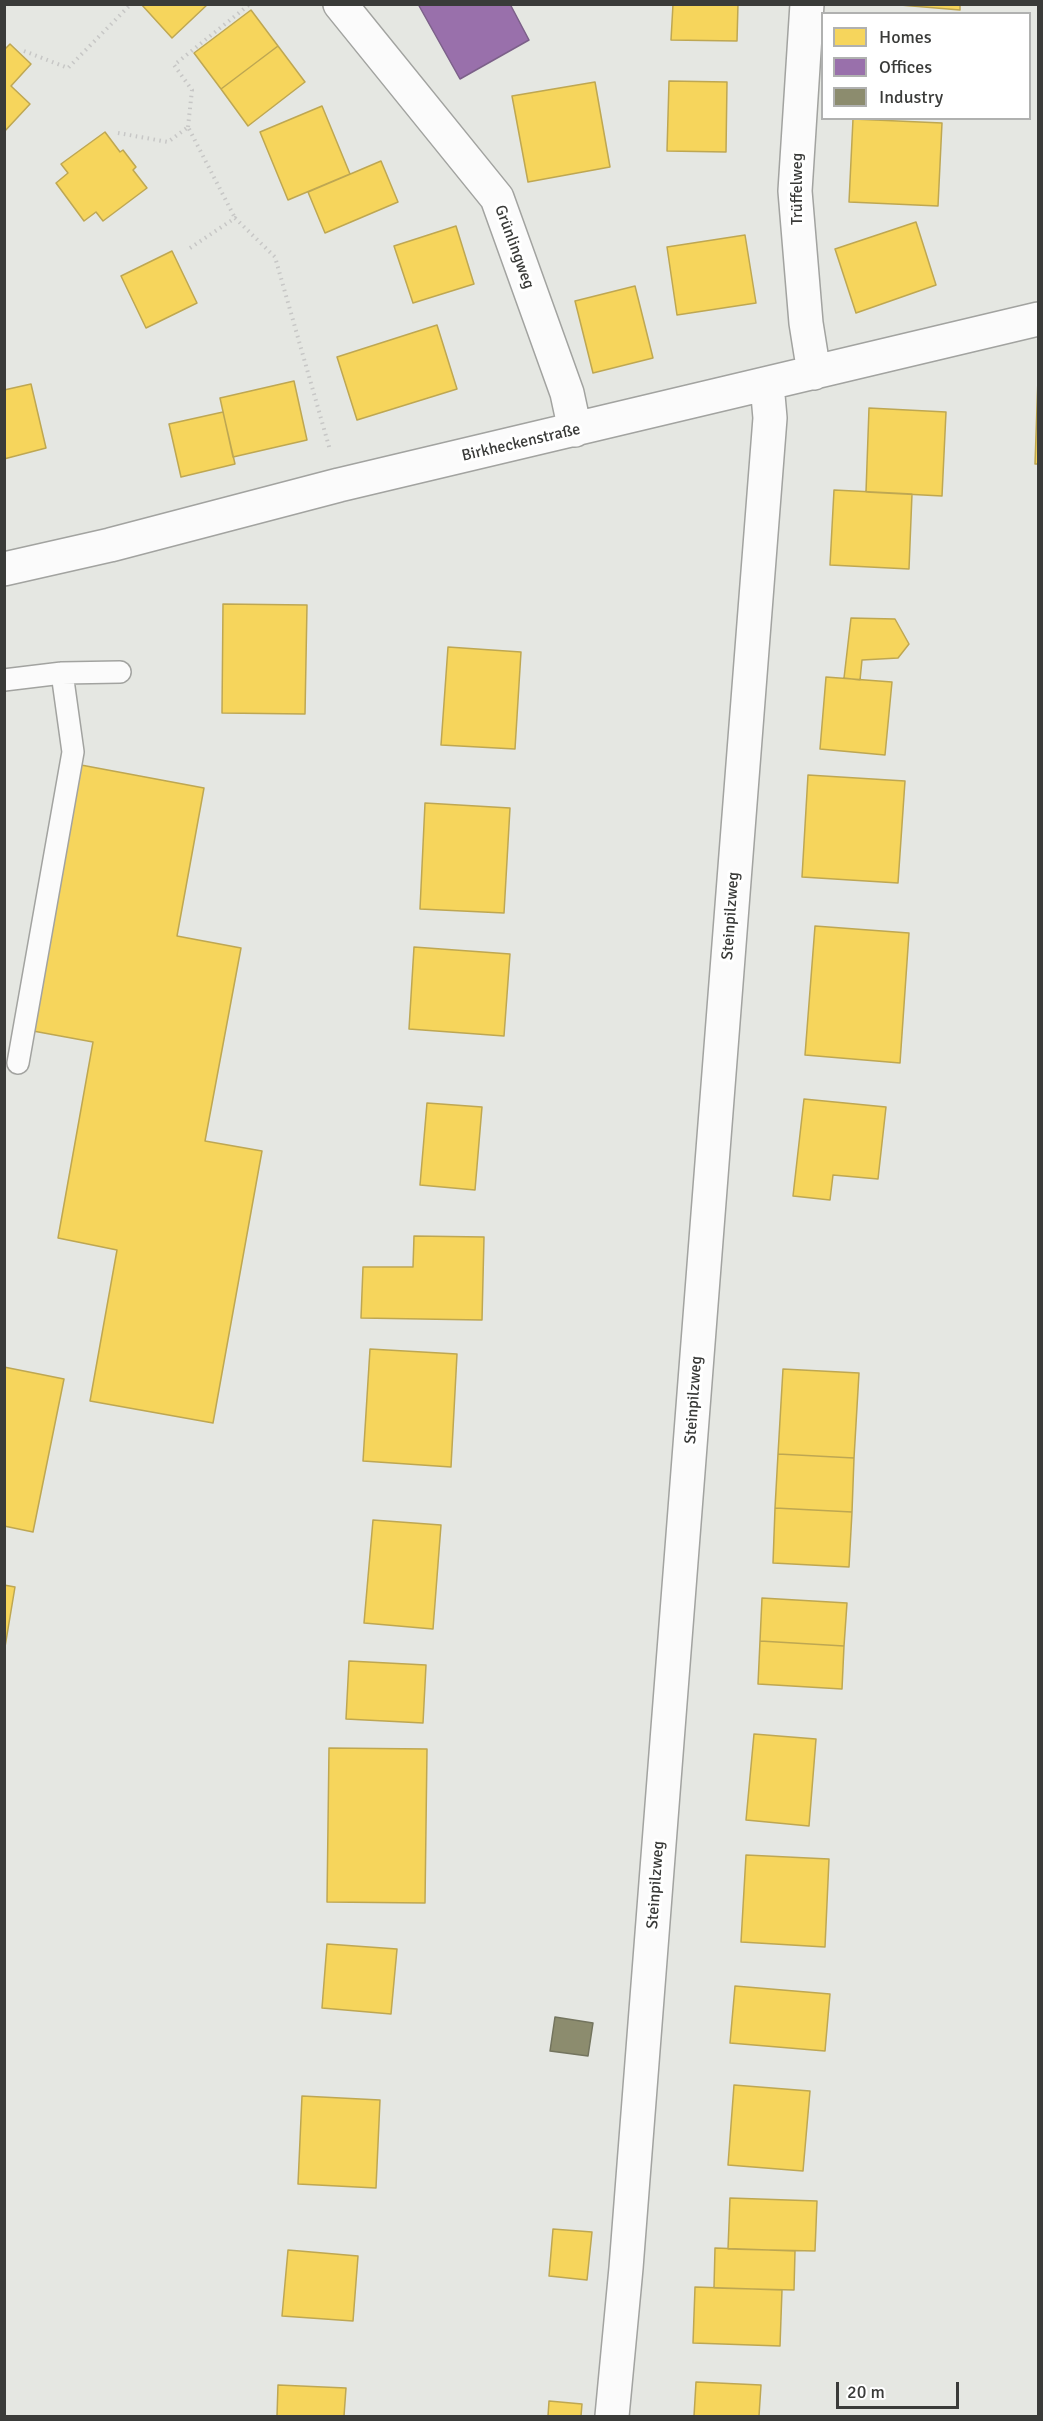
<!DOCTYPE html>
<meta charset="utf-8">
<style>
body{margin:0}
#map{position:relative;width:1043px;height:2421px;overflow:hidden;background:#e5e7e2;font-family:Signika,sans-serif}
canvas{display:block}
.frame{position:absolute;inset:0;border:6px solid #3a3b39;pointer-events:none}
.legend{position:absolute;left:821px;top:12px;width:210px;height:108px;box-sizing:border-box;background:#fff;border:2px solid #b0b1b0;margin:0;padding:8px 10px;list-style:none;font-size:18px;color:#3a3b39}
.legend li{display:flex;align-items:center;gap:12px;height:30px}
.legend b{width:30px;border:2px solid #b0b1b0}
.scale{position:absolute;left:836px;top:2382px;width:123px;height:27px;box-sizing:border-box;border:3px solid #3a3b39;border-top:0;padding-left:8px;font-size:18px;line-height:21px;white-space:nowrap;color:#3a3b39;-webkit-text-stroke:4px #fff;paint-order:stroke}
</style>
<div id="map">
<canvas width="1043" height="2421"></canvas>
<div class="frame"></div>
<ul class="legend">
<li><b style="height:16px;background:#f6d55c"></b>Homes</li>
<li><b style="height:16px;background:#9970ab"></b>Offices</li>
<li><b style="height:16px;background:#8c8c6e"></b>Industry</li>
</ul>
<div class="scale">20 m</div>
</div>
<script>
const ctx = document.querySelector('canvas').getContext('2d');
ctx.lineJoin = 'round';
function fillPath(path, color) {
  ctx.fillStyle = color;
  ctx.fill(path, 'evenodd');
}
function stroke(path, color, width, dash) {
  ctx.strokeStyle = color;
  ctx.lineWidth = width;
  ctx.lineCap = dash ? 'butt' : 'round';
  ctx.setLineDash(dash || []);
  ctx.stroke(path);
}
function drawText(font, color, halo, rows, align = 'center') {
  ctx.font = font + ' Signika,sans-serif';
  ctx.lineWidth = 6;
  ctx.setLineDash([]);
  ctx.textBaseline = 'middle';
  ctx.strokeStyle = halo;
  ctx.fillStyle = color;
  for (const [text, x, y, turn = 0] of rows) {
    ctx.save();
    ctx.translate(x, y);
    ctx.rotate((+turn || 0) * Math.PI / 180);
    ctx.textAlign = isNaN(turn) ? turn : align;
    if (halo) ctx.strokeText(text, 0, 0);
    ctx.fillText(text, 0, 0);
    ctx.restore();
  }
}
const homes = new Path2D(`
 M 141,4 L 208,4 L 172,38 Z
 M 673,4 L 738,4 L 737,41 L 671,40 Z
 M 888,4 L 960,4 L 960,10 Z
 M 251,10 L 278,46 L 221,89 L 194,53 Z
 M 10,44 L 31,64 L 11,86 L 30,104 L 4,132 L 4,50 Z
 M 278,46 L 305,82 L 248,126 L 221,89 Z
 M 669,81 L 727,82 L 726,152 L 667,151 Z
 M 595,82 L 610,167 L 528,182 L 512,96 Z
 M 322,106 L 350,174 L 288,200 L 260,132 Z
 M 853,119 L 942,123 L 938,206 L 849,202 Z
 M 105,132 L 120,152 L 123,150 L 136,167 L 133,170 L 147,188 L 103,221 L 96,212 L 84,221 L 56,183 L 68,173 L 61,164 Z
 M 381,161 L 398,202 L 325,233 L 308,192 Z
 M 916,222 L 936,285 L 856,313 L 835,249 Z
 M 456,226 L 474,284 L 413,303 L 394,246 Z
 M 745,235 L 756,303 L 677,315 L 667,247 Z
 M 172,251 L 197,303 L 146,328 L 121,276 Z
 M 635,286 L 653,358 L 593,373 L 575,301 Z
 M 437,325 L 457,389 L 357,420 L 337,357 Z
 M 1038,378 L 1038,464 L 1035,464 Z
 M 294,381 L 307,440 L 233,457 L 220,398 Z
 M 31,384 L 46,448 L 4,459 L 4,390 Z
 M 869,408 L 946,412 L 942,496 L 866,492 Z
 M 223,412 L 235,464 L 181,477 L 169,424 Z
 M 834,490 L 912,494 L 909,569 L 830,565 Z
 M 223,604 L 307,605 L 305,714 L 222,713 Z
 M 851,618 L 895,619 L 909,644 L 898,658 L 862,660 L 860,680 L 844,678 Z
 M 448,647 L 521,652 L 515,749 L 441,745 Z
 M 826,677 L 892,682 L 885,755 L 820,749 Z
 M 81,765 L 204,788 L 177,936 L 241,948 L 205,1141 L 262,1151 L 213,1423 L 90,1401 L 117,1250 L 58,1238 L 93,1042 L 33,1031 Z
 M 808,775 L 905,781 L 898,883 L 802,877 Z
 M 425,803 L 510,808 L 504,913 L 420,909 Z
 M 815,926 L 909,933 L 900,1063 L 805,1055 Z
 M 414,947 L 510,954 L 504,1036 L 409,1029 Z
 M 804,1099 L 886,1107 L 878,1179 L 833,1175 L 830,1200 L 793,1196 Z
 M 427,1103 L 482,1107 L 475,1190 L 420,1185 Z
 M 414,1236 L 484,1237 L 482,1320 L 361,1318 L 363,1267 L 413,1267 Z
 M 370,1349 L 457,1354 L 451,1467 L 363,1461 Z
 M 4,1367 L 64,1379 L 33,1532 L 4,1526 Z
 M 783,1369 L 859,1373 L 854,1458 L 778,1454 Z
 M 778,1454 L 854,1458 L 852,1512 L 775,1508 Z
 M 775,1508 L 852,1512 L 849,1567 L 773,1563 Z
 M 373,1520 L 441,1525 L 433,1629 L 364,1623 Z
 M 4,1585 L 15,1587 L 5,1647 L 4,1647 Z
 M 762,1598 L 847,1603 L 844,1646 L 760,1641 Z
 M 760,1641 L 844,1646 L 842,1689 L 758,1684 Z
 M 349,1661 L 426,1665 L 423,1723 L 346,1719 Z
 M 754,1734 L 816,1739 L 809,1826 L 746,1820 Z
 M 329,1748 L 427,1749 L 425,1903 L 327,1902 Z
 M 746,1855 L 829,1859 L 825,1947 L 741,1942 Z
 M 327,1944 L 397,1949 L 391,2014 L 322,2008 Z
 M 735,1986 L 830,1994 L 825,2051 L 730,2043 Z
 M 734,2085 L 810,2091 L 803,2171 L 728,2165 Z
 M 302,2096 L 380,2100 L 376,2188 L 298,2184 Z
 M 730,2198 L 817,2201 L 815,2251 L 728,2249 Z
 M 553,2229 L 592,2232 L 587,2280 L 549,2276 Z
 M 715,2248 L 795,2251 L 794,2290 L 714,2288 Z
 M 288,2250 L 358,2256 L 353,2321 L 282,2316 Z
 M 695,2287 L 782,2290 L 780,2346 L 693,2343 Z
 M 696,2382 L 761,2385 L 759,2416 L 694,2416 Z
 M 278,2385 L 346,2388 L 344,2416 L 277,2416 Z
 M 549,2401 L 582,2404 L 581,2416 L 548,2416 Z`);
const offices = new Path2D(`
 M 418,4 L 510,4 L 529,40 L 460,79 Z`);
const industry = new Path2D(`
 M 555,2017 L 593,2023 L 588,2056 L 550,2051 Z`);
const path = new Path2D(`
 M 24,51 L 68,68 L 131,4
 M 188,127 L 192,90 L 174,65 L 250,4
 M 118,133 L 168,142 L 188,127 L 235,218
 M 190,248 L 235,218 L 275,257 L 330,450`);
const service = new Path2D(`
 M 4,680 L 62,673 L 120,672
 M 18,1063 L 73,752 L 62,673`);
const minor = new Path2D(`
 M 340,4 L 497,198 L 567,393 L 575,430
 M 807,4 L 795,191 L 806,323 L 814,373
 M 4,569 L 110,545 L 339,485 L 1038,319
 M 612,2416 L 626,2268 L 770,418 L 767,384`);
const streetNames = [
 ["Trüffelweg",798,189,-90],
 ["Grünlingweg",514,247,70],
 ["Birkheckenstraße",521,443,-13],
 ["Steinpilzweg",731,916,-86],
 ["Steinpilzweg",694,1400,-86],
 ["Steinpilzweg",656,1885,-86]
];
fillPath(homes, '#f6d55c');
stroke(homes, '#bea752', 1.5);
fillPath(offices, '#9970ab');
stroke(offices, '#7c6089', 1.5);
fillPath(industry, '#8c8c6e');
stroke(industry, '#73745e', 1.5);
stroke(service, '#a2a3a0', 24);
stroke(minor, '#a2a3a0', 36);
stroke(path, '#c7c7c6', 4, [1.5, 4.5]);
stroke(service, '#fbfbfb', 21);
stroke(minor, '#fbfbfb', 33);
drawText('16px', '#3a3b39', '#fff', streetNames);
</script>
